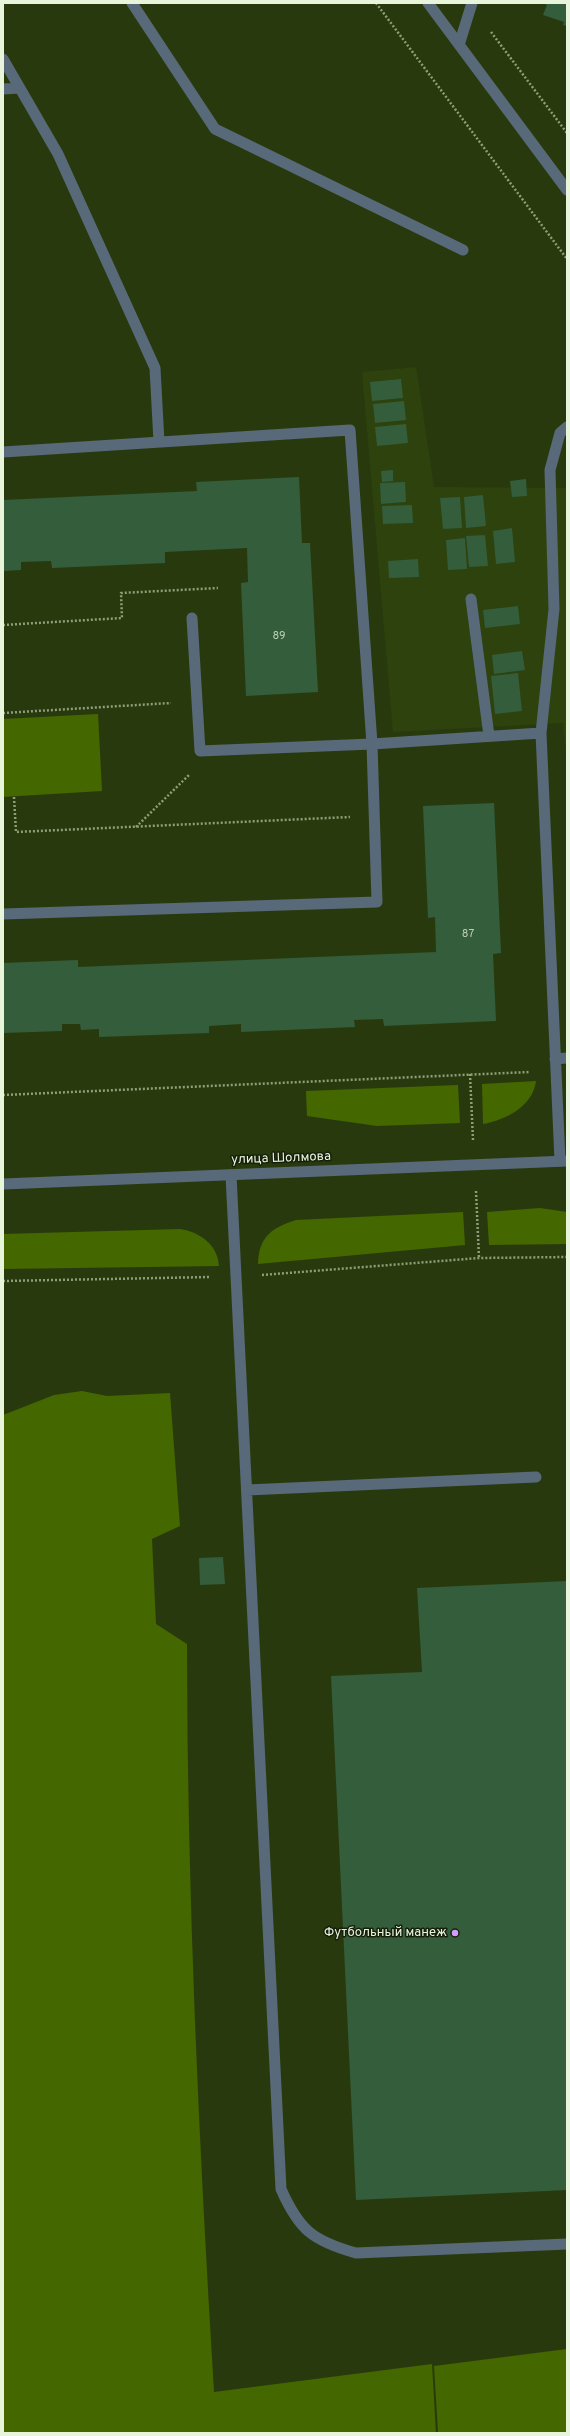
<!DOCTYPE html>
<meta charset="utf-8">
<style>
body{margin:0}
#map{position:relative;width:570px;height:2436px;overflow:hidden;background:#283a0d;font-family:Overpass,sans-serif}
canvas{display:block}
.frame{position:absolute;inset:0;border:4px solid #e8f5db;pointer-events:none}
</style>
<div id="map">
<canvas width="570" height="2436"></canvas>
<div class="frame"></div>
</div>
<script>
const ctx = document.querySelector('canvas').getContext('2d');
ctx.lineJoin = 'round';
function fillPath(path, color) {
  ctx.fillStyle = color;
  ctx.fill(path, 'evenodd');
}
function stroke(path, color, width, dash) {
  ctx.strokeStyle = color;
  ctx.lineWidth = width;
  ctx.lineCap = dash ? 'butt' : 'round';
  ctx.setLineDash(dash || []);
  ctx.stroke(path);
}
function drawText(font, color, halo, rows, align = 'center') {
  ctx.font = font + ' Overpass,sans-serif';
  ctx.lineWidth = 3;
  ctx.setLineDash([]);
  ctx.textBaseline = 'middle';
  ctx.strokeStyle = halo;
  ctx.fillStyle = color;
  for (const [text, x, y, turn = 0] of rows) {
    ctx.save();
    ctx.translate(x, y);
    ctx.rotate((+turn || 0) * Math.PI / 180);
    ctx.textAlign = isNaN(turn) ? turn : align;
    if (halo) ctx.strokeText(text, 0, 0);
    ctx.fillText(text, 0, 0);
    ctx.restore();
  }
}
const built = new Path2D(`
 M 416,367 L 434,487 L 567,488 L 567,764 L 563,723 L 393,732 L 362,372 Z`);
const green = new Path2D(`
 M 98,714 L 102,791 L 3,797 L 3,719 Z
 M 536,1081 C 533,1106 506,1120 483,1124 L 482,1084 Z
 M 458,1085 L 460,1123 L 377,1126 L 307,1116 L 306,1091 Z
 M 540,1208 L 567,1212 L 567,1244 L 489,1245 L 487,1212 Z
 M 463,1212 L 465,1245 L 258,1264 C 259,1237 271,1228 296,1220 Z
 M 180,1229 C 200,1232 218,1245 219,1266 L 3,1269 L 3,1234 Z
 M 82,1391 L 107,1396 L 170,1393 L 180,1526 L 152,1539 L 156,1624 L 187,1644 C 187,1894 199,2143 214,2392 L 432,2364 L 436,2433 L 3,2433 L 3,1415 L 54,1395 Z
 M 567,2349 L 567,2433 L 438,2433 L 434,2366 Z`);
const building = new Path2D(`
 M 542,3 L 567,3 L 567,26 L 563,25 L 564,22 L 543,15 L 547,5 Z
 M 401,379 L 403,398 L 372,401 L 370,382 Z
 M 404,401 L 406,420 L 375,423 L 373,404 Z
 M 406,424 L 408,443 L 377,446 L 375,427 Z
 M 393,470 L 393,481 L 382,482 L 381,471 Z
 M 299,477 L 302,543 L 310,543 L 318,692 L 246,696 L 241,583 L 248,582 L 247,548 L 165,552 L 165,563 L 52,568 L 51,561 L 21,562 L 21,570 L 3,571 L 3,500 L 197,491 L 196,482 Z
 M 526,479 L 527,496 L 512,497 L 510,481 Z
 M 405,482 L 406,502 L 381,504 L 380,483 Z
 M 483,495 L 486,526 L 466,528 L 464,497 Z
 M 460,497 L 462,528 L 443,529 L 440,498 Z
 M 412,505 L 413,523 L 383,524 L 382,506 Z
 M 512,528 L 515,562 L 496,564 L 493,531 Z
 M 485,535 L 488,566 L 469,567 L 466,536 Z
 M 465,538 L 467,569 L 448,570 L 446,540 Z
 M 418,559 L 419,577 L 389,578 L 388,561 Z
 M 518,606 L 520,624 L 485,628 L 483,610 Z
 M 522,651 L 525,670 L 494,674 L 492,655 Z
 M 518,673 L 522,711 L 495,714 L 491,676 Z
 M 494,803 L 501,953 L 493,954 L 496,1021 L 384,1026 L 383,1019 L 354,1020 L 355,1027 L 241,1032 L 241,1024 L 209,1026 L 209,1033 L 99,1037 L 99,1029 L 81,1030 L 80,1024 L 62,1024 L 62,1031 L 3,1033 L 3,963 L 78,960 L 78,967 L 436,952 L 435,917 L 428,918 L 423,806 Z
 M 223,1557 L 225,1584 L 200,1585 L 199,1558 Z
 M 567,1581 L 567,2190 L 356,2200 L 331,1676 L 422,1672 L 417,1588 Z`);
const path = new Path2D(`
 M 376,3 L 567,259
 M 491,32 L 567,133
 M 3,625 L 122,618 L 121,593 L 218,588
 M 3,713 L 171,703
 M 14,797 L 16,832 L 350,817
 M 136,827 L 190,774
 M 470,1074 L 473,1140
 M 3,1095 L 530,1072
 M 476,1191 L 479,1258
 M 262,1275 L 479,1258 L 567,1257
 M 3,1281 L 211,1277`);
const service = new Path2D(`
 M 132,3 L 215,129 L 463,250
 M 428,3 L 567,190
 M 459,45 L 472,3
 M 3,59 L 58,154 L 155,368 L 159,442
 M 3,89 L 20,88
 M 3,452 L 350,430 L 372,744 L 541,733 L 560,1161
 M 471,599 L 489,736
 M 541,733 L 554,609 L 550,470 L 560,433 L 567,427
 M 3,914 L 377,902 L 372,744 L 200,751 L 192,618
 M 555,1059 L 567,1058
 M 231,1175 L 281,2189 C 299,2230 313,2241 356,2253 L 567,2244
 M 247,1490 L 536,1477`);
const minor = new Path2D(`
 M 3,1184 L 567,1161`);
const markers = [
 [455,1933,4,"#d29dfd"]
];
const numberNames = [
 ["89",279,637],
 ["87",468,935]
];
const streetNames = [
 ["улица Шолмова",281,1159,-2]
];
const poiNames = [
 ["Футбольный манеж",447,1933]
];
fillPath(built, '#2d420c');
fillPath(green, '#456700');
fillPath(building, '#345d3b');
stroke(path, '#8e9e7b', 2.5, [2, 2]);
stroke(service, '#586979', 11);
stroke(minor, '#586979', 11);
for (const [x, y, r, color] of markers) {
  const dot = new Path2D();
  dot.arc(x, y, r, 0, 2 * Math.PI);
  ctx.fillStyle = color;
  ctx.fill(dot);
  stroke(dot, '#161f0c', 1.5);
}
drawText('11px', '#bbcfb3', null, numberNames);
drawText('13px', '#e8f5db', '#161f0c', streetNames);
drawText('13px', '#e8f5db', '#161f0c', poiNames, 'right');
</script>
